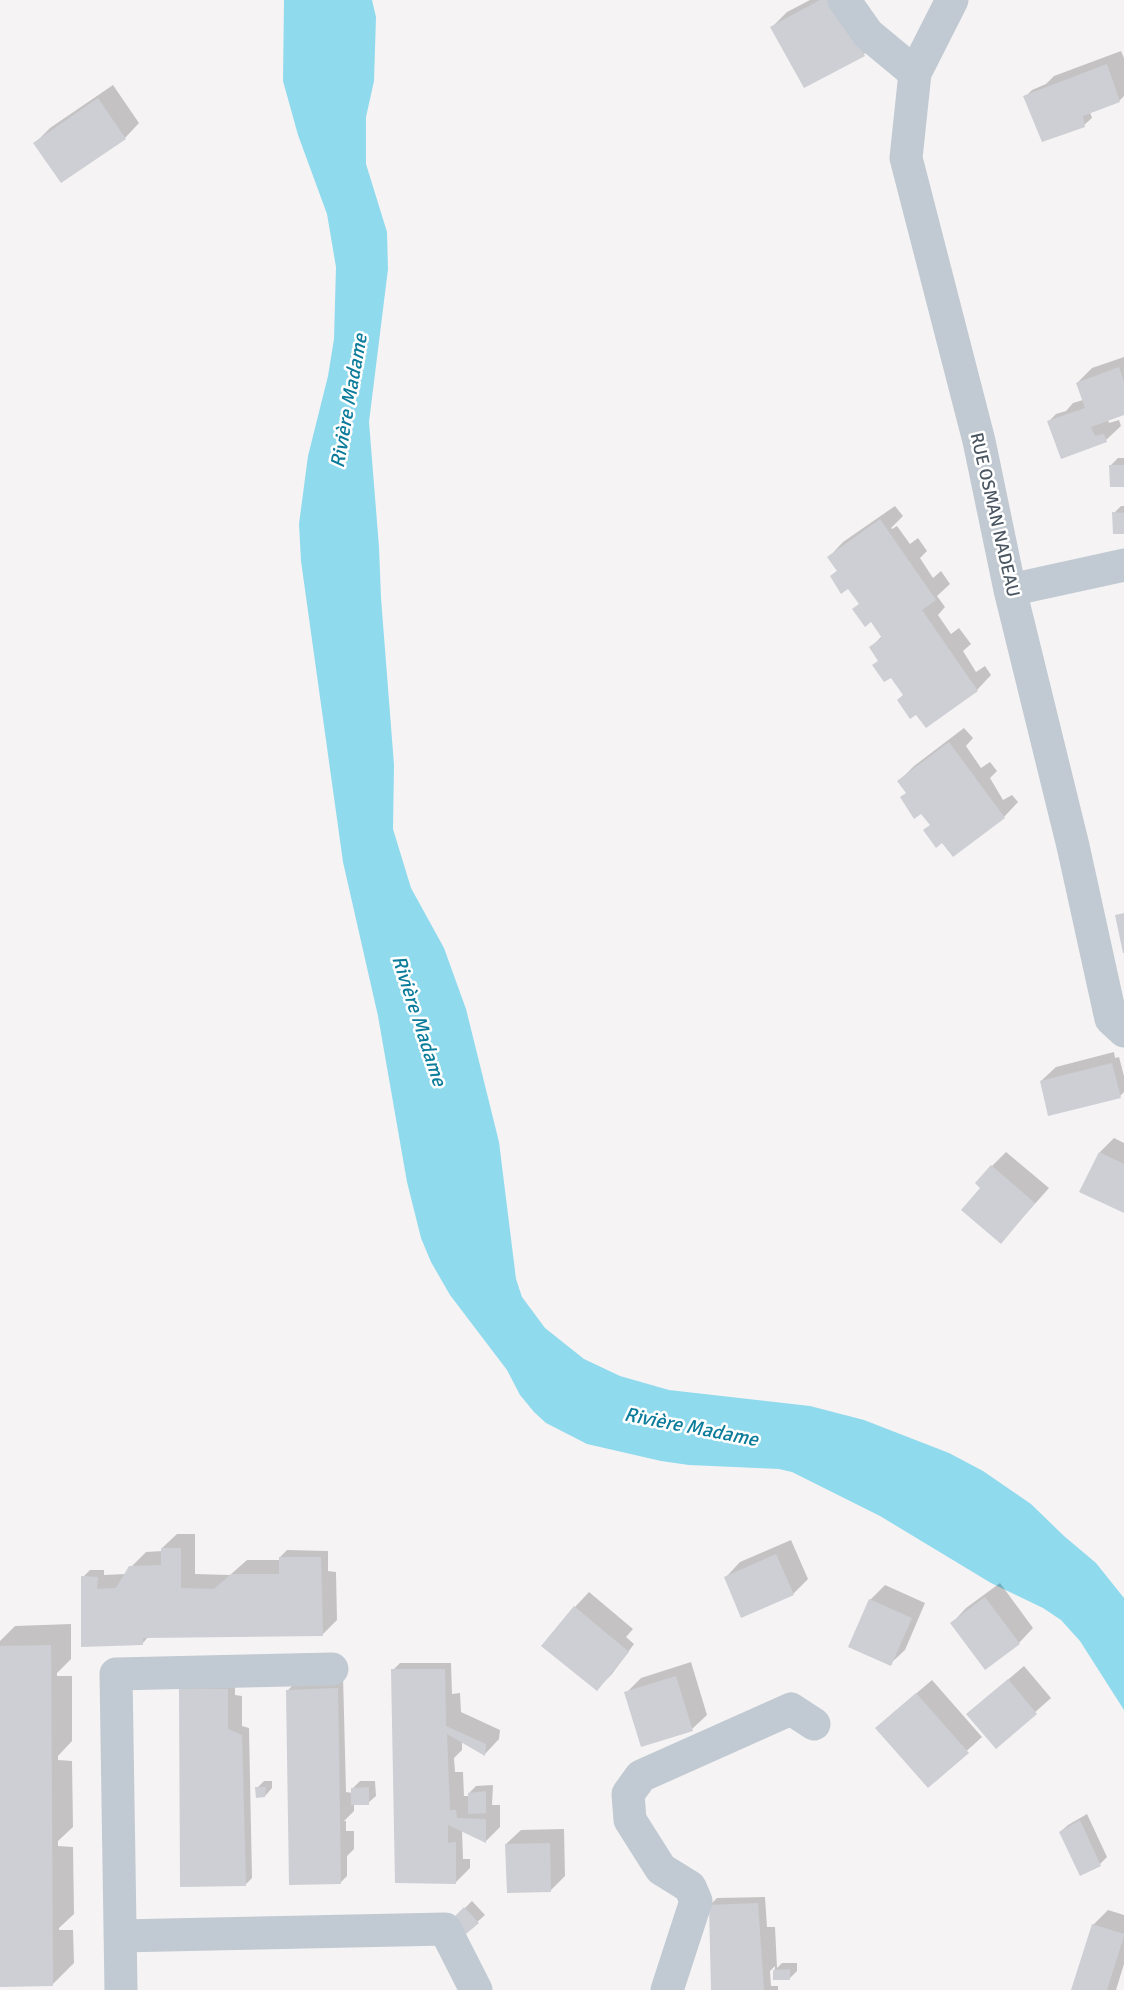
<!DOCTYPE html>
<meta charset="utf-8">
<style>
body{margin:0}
canvas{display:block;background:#f5f3f3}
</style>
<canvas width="1124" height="1990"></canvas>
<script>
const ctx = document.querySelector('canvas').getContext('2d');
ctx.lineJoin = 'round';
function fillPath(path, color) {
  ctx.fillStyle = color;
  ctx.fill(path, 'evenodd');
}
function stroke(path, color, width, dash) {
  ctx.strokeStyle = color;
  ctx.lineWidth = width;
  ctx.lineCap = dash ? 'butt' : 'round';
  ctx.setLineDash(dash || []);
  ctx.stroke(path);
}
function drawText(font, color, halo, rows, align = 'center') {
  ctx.font = font + ' Signika,sans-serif';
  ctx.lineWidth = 5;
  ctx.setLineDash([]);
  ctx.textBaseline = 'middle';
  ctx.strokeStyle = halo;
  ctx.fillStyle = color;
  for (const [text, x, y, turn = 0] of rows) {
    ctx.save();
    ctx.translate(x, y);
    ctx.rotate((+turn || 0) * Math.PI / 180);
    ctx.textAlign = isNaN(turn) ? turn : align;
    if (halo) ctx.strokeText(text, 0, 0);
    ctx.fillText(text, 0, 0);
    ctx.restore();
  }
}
const water = new Path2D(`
 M 284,0 L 372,0 L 376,17 L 374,81 L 366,117 L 366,164 L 387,232 L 388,269 L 369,422 L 379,547 L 381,598 L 394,765 L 393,829 L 411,888 L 444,948 L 466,1009 L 499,1142 L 516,1279 L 522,1297 L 545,1328 L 584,1359 L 620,1376 L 669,1390 L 810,1406 L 864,1420 L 949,1453 L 983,1471 L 1031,1504 L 1064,1536 L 1096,1563 L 1124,1598 L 1124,1710 L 1080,1641 L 1061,1620 L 1043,1608 L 991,1583 L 880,1516 L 792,1472 L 779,1469 L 689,1465 L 661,1461 L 587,1444 L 546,1423 L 534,1412 L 520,1395 L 507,1370 L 450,1295 L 431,1262 L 421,1238 L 407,1182 L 378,1016 L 343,862 L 301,561 L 299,524 L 308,456 L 328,376 L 334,339 L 336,267 L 327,214 L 298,135 L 283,81 Z`);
const shadow = new Path2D(`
 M 810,0 L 843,0 L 871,47 L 864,54 L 772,27 L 787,12 Z
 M 1121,51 L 1124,58 L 1124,96 L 1119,101 L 1090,112 L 1092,118 L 1084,125 L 1025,97 L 1032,90 L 1046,84 L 1054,76 Z
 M 113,85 L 139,123 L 125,138 L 35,143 L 50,128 Z
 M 1124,357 L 1124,414 L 1108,419 L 1109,423 L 1119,420 L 1121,426 L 1106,440 L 1049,421 L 1056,414 L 1066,411 L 1073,403 L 1083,400 L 1077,383 L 1092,368 Z
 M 1118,458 L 1124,458 L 1124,486 L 1111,465 Z
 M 895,506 L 903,516 L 891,528 L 892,529 L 897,526 L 910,544 L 918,538 L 927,551 L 920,558 L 933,578 L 941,571 L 950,584 L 937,596 L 945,607 L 938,615 L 951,634 L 959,628 L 971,644 L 963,651 L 976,672 L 985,666 L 991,675 L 977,690 L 905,695 L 871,647 L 882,636 L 871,620 L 854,609 L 860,603 L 849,586 L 831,576 L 838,570 L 829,557 L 843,542 Z
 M 1121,506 L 1124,506 L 1124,533 L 1114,513 Z
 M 964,728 L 973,738 L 966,746 L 981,768 L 990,762 L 997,771 L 990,778 L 1003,800 L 1012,795 L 1018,802 L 1004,817 L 953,855 L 899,781 L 914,766 Z
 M 1114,1052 L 1115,1058 L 1119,1057 L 1124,1076 L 1124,1092 L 1120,1096 L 1041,1081 L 1056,1067 Z
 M 1114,1138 L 1124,1143 L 1124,1211 L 1100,1152 Z
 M 1006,1152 L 1049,1188 L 1001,1242 L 982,1188 L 992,1166 Z
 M 177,1534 L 195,1534 L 195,1574 L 230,1575 L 247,1560 L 280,1560 L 280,1557 L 287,1550 L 328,1551 L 328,1571 L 336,1572 L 337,1620 L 322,1635 L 149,1636 L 142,1644 L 83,1577 L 90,1570 L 104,1570 L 104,1575 L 126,1574 L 131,1567 L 146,1552 L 162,1551 L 162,1548 Z
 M 791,1540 L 808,1579 L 793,1594 L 726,1577 L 740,1562 Z
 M 1000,1583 L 1033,1628 L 1019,1643 L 952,1623 L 966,1608 Z
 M 885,1585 L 925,1603 L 905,1650 L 890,1664 L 870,1600 Z
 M 589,1592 L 633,1629 L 626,1637 L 634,1644 L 612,1674 L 597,1689 L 543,1646 L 575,1607 Z
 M 71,1624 L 71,1659 L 57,1673 L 57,1676 L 72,1676 L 72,1741 L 58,1756 L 58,1760 L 72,1761 L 73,1827 L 58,1841 L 58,1846 L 73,1847 L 74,1914 L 59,1928 L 59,1930 L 73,1930 L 74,1963 L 52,1985 L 0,1985 L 0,1641 L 15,1626 Z
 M 691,1662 L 707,1715 L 692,1729 L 626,1693 L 641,1678 Z
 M 400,1663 L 451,1663 L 452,1694 L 460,1693 L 461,1712 L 500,1730 L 499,1739 L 485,1754 L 462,1741 L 462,1750 L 454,1758 L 455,1772 L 463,1772 L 464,1796 L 469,1796 L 469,1793 L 476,1786 L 493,1785 L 492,1805 L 500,1805 L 500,1827 L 486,1841 L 462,1830 L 463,1859 L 470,1859 L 470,1868 L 456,1882 L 393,1670 Z
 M 1024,1666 L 1051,1698 L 996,1747 L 968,1714 Z
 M 343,1674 L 346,1792 L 353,1793 L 353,1788 L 360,1781 L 375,1781 L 376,1796 L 368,1803 L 354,1803 L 354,1811 L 344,1821 L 346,1821 L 346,1831 L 354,1831 L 354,1849 L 347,1856 L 347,1876 L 340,1883 L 288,1690 L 295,1683 Z
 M 932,1680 L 982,1737 L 928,1786 L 892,1714 Z
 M 187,1683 L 235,1683 L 235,1695 L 242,1696 L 242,1726 L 249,1728 L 252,1878 L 245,1885 L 180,1690 Z
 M 264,1781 L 272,1781 L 272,1788 L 265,1796 L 257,1788 Z
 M 1087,1814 L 1107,1857 L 1100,1864 L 1060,1832 L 1068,1825 Z
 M 564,1829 L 565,1876 L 550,1891 L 506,1844 L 521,1830 Z
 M 765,1897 L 767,1927 L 775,1927 L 777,1968 L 782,1963 L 797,1963 L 797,1971 L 790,1978 L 774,1979 L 775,1966 L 770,1971 L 771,1986 L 778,1986 L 778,1990 L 714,1990 L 710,1905 L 717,1898 Z
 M 472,1901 L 485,1915 L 466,1932 L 454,1919 Z
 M 1108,1910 L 1124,1915 L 1124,1964 L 1116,1990 L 1073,1990 L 1093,1925 Z`);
const building = new Path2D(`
 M 820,0 L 832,0 L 865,56 L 804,88 L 770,27 Z
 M 1107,64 L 1120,102 L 1083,116 L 1085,127 L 1042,142 L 1023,96 Z
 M 98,98 L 126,139 L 61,183 L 33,143 Z
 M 1119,367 L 1124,382 L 1124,415 L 1091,427 L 1095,436 L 1104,434 L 1107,442 L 1061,459 L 1047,421 L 1085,408 L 1076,383 Z
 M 1109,465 L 1124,465 L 1124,487 L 1110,487 Z
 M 1112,512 L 1124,513 L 1124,534 L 1113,534 Z
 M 880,519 L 936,600 L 922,610 L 978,691 L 926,728 L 916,715 L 910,719 L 897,700 L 903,695 L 891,678 L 884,682 L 872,665 L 878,661 L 869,647 L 882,638 L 871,622 L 865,627 L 852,609 L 859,604 L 848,589 L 841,594 L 830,576 L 837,571 L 827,557 Z
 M 949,742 L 1005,818 L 953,857 L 942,843 L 936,848 L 923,830 L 930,825 L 921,814 L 914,819 L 900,797 L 906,793 L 897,781 Z
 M 1124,913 L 1124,953 L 1123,953 L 1115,915 Z
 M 1112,1063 L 1121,1098 L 1048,1116 L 1040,1081 Z
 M 1099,1152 L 1124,1164 L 1124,1213 L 1079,1192 Z
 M 991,1165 L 1035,1203 L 1001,1244 L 961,1210 L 980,1188 L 975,1183 Z
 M 161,1548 L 181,1548 L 181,1588 L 214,1589 L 231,1574 L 279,1574 L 279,1557 L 321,1557 L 323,1636 L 143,1638 L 143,1645 L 81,1647 L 81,1576 L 98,1577 L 97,1589 L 116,1588 L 129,1566 L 161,1565 Z
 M 776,1554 L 794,1595 L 741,1618 L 724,1577 Z
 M 985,1597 L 1020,1644 L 985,1670 L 950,1623 Z
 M 869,1599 L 912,1618 L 891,1666 L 848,1647 Z
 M 574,1606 L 629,1652 L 597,1691 L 541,1646 Z
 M 51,1645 L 53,1986 L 0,1987 L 0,1646 Z
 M 391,1669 L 445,1669 L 446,1726 L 486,1744 L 485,1756 L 447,1734 L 450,1810 L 456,1810 L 457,1818 L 486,1819 L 486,1843 L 448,1825 L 448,1843 L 456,1842 L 456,1884 L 395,1883 Z
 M 676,1676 L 693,1731 L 641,1747 L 624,1692 Z
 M 1008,1679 L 1037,1714 L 996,1749 L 966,1714 Z
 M 338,1688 L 341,1884 L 289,1885 L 286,1690 Z
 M 179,1689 L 228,1689 L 228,1729 L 242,1735 L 246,1886 L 180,1887 Z
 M 916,1693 L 969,1753 L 928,1788 L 875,1728 Z
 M 255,1787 L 266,1787 L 265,1797 L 256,1798 Z
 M 369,1787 L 369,1805 L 351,1805 L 351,1788 Z
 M 486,1791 L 486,1813 L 468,1814 L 468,1793 Z
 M 1080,1820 L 1101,1866 L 1080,1876 L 1059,1832 Z
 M 550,1843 L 551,1892 L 507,1893 L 505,1844 Z
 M 758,1903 L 764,1990 L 711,1990 L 709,1905 Z
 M 464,1907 L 479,1923 L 466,1934 L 452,1919 Z
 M 1092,1924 L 1124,1934 L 1124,1936 L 1107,1990 L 1071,1990 Z
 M 790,1969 L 790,1980 L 773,1980 L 773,1970 Z`);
const minor = new Path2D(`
 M 844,0 L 868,34 L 915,73
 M 952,0 L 915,73 L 906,158 L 979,441 L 1010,590 L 1073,846 L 1111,1019 L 1124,1031
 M 1010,590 L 1124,565
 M 120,1936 L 445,1929 L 476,1990
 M 121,1990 L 116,1674 L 332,1669
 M 667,1990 L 696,1901 L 690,1887 L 661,1869 L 630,1820 L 628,1794 L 641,1776 L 791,1709 L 814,1724`);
const streetNames = [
 ["RUE OSMAN NADEAU",994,515,77]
];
const waterNames = [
 ["Rivière Madame",350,401,-80],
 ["Rivière Madame",418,1021,72],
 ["Rivière Madame",691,1428,11]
];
fillPath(water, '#90daee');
fillPath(shadow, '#0003');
fillPath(building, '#cdcfd5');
stroke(minor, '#c1cad2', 33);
drawText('18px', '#4a5661', '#fff', streetNames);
drawText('italic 20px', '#0c7c9b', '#fff', waterNames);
</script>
